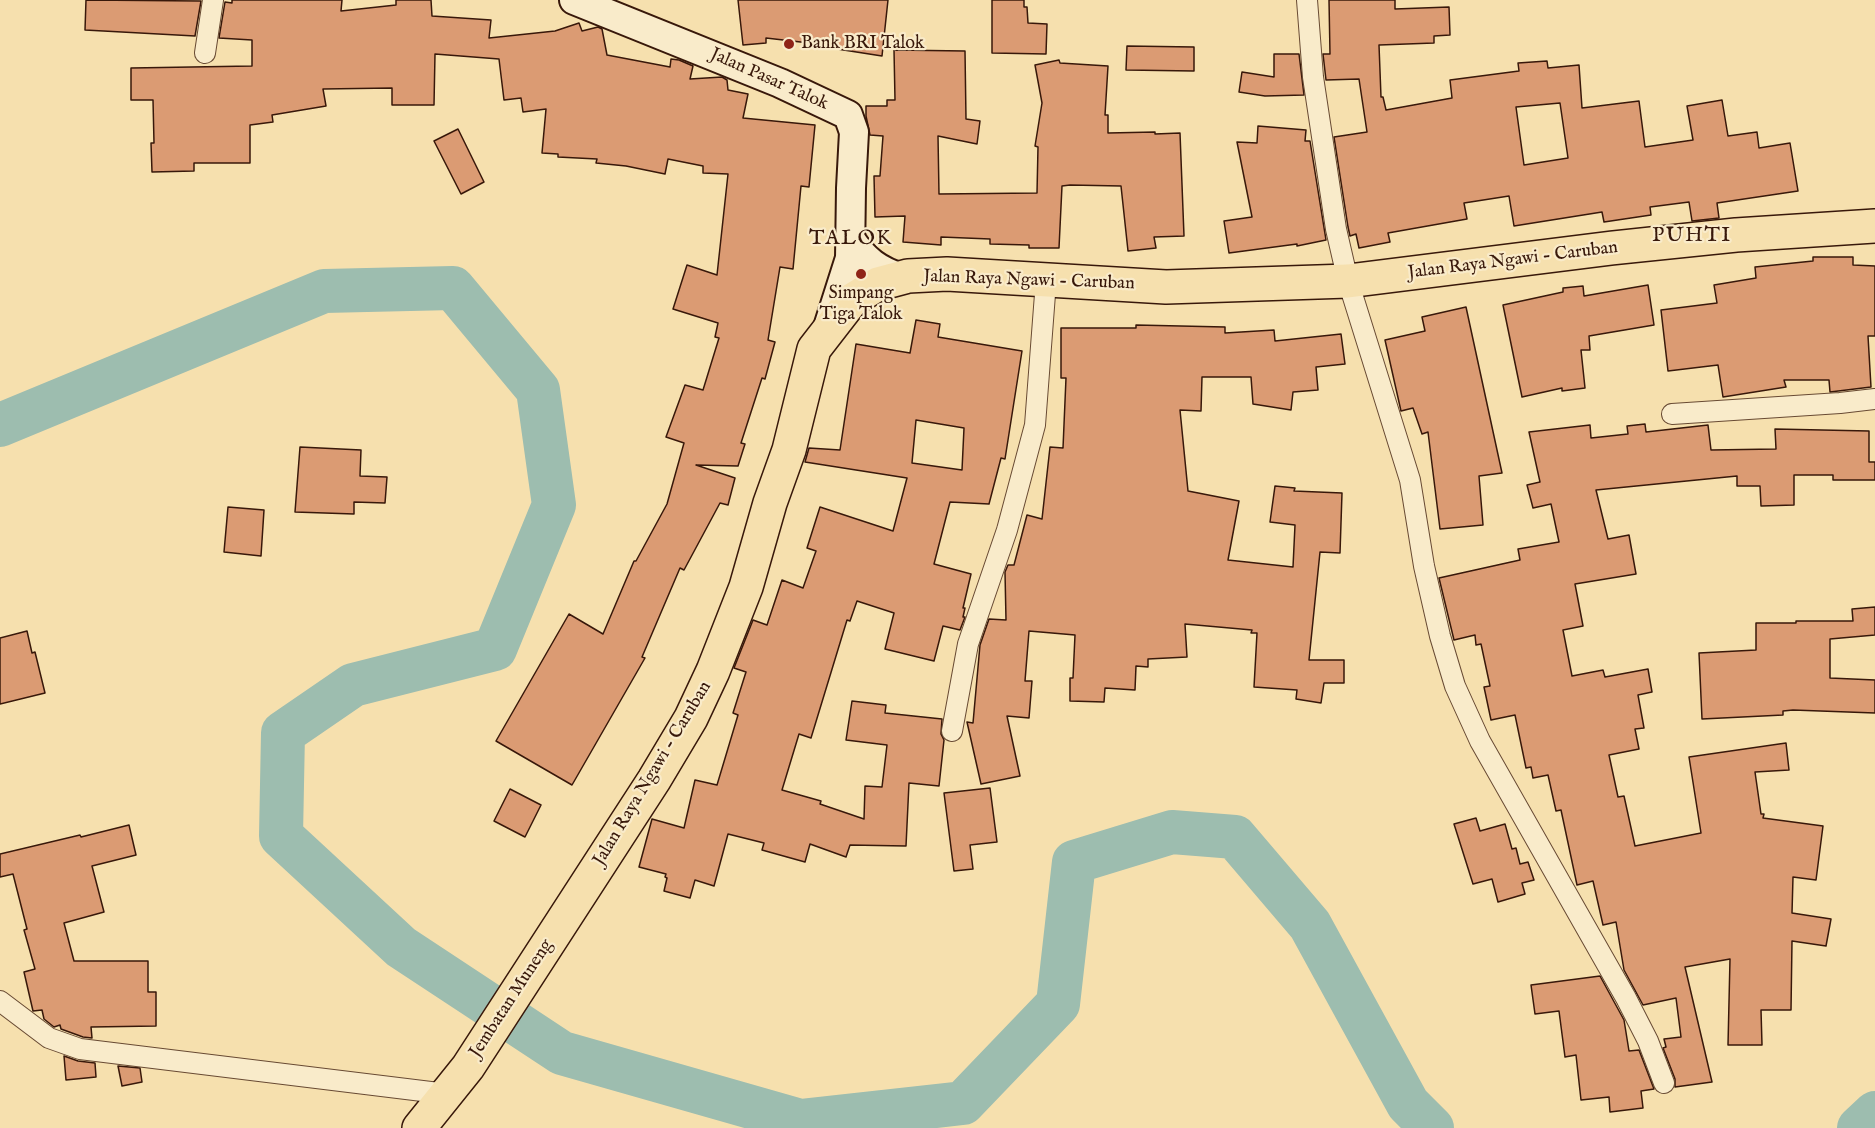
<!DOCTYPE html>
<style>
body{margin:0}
canvas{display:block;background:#f6e0ae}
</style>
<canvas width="1875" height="1128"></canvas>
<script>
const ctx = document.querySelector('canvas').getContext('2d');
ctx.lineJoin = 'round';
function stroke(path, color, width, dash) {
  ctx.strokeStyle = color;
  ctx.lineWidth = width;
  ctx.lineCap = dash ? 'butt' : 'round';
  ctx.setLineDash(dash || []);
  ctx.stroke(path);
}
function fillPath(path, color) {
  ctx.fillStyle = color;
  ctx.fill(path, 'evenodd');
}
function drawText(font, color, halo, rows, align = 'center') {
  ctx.font = font + ' "IM FELL English",serif';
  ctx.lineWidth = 4.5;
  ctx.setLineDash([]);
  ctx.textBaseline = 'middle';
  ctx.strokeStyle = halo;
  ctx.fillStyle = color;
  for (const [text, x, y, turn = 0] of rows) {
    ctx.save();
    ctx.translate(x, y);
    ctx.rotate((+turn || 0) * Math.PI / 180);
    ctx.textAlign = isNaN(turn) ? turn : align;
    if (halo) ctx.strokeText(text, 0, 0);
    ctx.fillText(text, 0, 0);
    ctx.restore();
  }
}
const river = new Path2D(`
 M 0,425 L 324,291 L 453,288 L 538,390 L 554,505 L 495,649 L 353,685 L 283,733 L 281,836 L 401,947 L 562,1053 L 800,1121 L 963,1103 L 1058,1004 L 1074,862 L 1172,832 L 1235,837 L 1310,925 L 1408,1104 L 1432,1128
 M 1859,1128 L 1875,1113`);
const building = new Path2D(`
 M 86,0 L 201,1 L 195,36 L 85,30 Z
 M 232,0 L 342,0 L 341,11 L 396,5 L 396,0 L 431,0 L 432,16 L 491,20 L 489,38 L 555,31 L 579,23 L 582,31 L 598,27 L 602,29 L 607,55 L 670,67 L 671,59 L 679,60 L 693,66 L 690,79 L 722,77 L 727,80 L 728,90 L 748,94 L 743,118 L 815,125 L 809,187 L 801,186 L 793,269 L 780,267 L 768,340 L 775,342 L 765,379 L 762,378 L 741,443 L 745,444 L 738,466 L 696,465 L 735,478 L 728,505 L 720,503 L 684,570 L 680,568 L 642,657 L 645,658 L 572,785 L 496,741 L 569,614 L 603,634 L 634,561 L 636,561 L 667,504 L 684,443 L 666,437 L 685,385 L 703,390 L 719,338 L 715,337 L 718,323 L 673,309 L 687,265 L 717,275 L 728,174 L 703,173 L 703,166 L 668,159 L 665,174 L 626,166 L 596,163 L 597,159 L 558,157 L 558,154 L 542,153 L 546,109 L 523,112 L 521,98 L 504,100 L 499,59 L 435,54 L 434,105 L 392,105 L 392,88 L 323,89 L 326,106 L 272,115 L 273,122 L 250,125 L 250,163 L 194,163 L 194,171 L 152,172 L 151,143 L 154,143 L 153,100 L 131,100 L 131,68 L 252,66 L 252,40 L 219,38 L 225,2 L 232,3 Z
 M 738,0 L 888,0 L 882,56 L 818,46 L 818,44 L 766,38 L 766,43 L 743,45 Z
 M 992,0 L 1024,0 L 1024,7 L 1027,7 L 1028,23 L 1047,24 L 1046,54 L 992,53 Z
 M 1329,0 L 1395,0 L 1395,9 L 1449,7 L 1450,35 L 1434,36 L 1434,43 L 1379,45 L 1381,97 L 1383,97 L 1386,110 L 1452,98 L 1450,80 L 1519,71 L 1518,63 L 1547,61 L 1548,68 L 1579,65 L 1582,108 L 1639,101 L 1645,147 L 1693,140 L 1687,106 L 1722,100 L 1728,136 L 1757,132 L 1759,148 L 1790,143 L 1798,191 L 1717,203 L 1719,218 L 1692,221 L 1689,202 L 1650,207 L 1651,215 L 1604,222 L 1602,212 L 1514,226 L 1509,196 L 1464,203 L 1467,219 L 1388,233 L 1390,242 L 1359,248 L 1356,234 L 1350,236 L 1348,227 L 1334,137 L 1367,132 L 1359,79 L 1326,80 L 1323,54 L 1330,54 ZM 1560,103 L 1568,158 L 1524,165 L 1516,107 Z
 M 1127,46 L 1194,47 L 1194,71 L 1126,70 Z
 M 894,50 L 965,51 L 966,119 L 980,121 L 977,144 L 938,136 L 939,194 L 1037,193 L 1038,147 L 1035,146 L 1042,103 L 1035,65 L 1059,60 L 1060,63 L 1108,66 L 1105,115 L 1108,115 L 1108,133 L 1155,132 L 1155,134 L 1180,133 L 1184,236 L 1154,237 L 1156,248 L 1128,251 L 1121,186 L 1070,185 L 1062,186 L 1059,248 L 1029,248 L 1029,245 L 990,244 L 990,239 L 941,237 L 941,245 L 903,242 L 905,216 L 875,217 L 874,176 L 880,176 L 883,136 L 870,135 L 866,116 L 866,106 L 887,106 L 887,100 L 895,100 Z
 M 1274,54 L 1299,54 L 1304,95 L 1265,96 L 1239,92 L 1242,72 L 1274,77 Z
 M 1258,126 L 1306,130 L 1305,141 L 1310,141 L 1326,240 L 1297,246 L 1297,244 L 1229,253 L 1224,221 L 1252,217 L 1237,142 L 1257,143 Z
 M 458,129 L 484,182 L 461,194 L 434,141 Z
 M 1813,257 L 1853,257 L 1853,265 L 1875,266 L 1875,336 L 1868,336 L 1871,387 L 1830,392 L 1829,380 L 1784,380 L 1786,387 L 1723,397 L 1718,365 L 1668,371 L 1661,310 L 1717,303 L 1714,285 L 1756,278 L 1755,267 L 1813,261 Z
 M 1648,285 L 1654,325 L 1589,336 L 1590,350 L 1581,350 L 1585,388 L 1562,391 L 1562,388 L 1522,397 L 1503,305 L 1563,292 L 1563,288 L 1583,286 L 1584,296 Z
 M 1466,307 L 1502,473 L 1479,476 L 1483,525 L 1440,529 L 1428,432 L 1422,434 L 1413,408 L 1401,411 L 1385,340 L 1425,331 L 1422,317 Z
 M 916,320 L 940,324 L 938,337 L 1022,351 L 1005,459 L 1001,458 L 989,504 L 950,502 L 934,564 L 971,574 L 963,608 L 965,608 L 963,617 L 965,617 L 960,630 L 943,626 L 934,661 L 885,649 L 894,613 L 857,601 L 850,621 L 847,620 L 811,738 L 799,734 L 782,790 L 821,801 L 820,804 L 864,819 L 865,786 L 882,787 L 887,745 L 846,740 L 852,701 L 886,705 L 885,713 L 942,719 L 941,734 L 944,740 L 939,786 L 909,783 L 906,846 L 850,845 L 846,857 L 810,844 L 805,862 L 762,850 L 764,843 L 728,834 L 714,886 L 695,880 L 690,898 L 664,891 L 667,878 L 665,877 L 666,874 L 639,867 L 652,819 L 684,828 L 695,780 L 717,785 L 738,715 L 733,713 L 746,672 L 734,668 L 753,620 L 767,625 L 782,580 L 803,588 L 816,551 L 807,548 L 820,507 L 893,531 L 907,478 L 805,462 L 809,448 L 840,450 L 856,344 L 910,353 ZM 916,420 L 964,428 L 962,470 L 912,463 Z
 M 1136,325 L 1225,327 L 1225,333 L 1274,330 L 1275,341 L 1341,334 L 1345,364 L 1316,367 L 1318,390 L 1293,392 L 1291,410 L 1253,404 L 1251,377 L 1202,377 L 1201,411 L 1180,410 L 1188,491 L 1239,501 L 1228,560 L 1293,567 L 1295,525 L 1270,522 L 1275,486 L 1295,488 L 1294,491 L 1342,493 L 1340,553 L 1320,552 L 1309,660 L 1344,660 L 1344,683 L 1324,683 L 1321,703 L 1296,699 L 1297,690 L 1254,687 L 1257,633 L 1251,633 L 1252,630 L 1185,624 L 1187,657 L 1148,659 L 1148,667 L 1136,666 L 1135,690 L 1105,688 L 1104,702 L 1070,701 L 1070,678 L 1073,678 L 1075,635 L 1029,631 L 1025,681 L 1032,681 L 1029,718 L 1007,716 L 1020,776 L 981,784 L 967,722 L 973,723 L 980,645 L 989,619 L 1006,620 L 1005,572 L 1008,565 L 1014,565 L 1027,515 L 1042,519 L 1050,447 L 1063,448 L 1066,378 L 1061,378 L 1061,328 L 1136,328 Z
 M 1645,424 L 1646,432 L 1708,425 L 1711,450 L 1776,449 L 1775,429 L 1869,431 L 1869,462 L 1875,462 L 1875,480 L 1833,480 L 1833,475 L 1794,475 L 1794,505 L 1761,506 L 1760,486 L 1737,486 L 1737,476 L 1596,490 L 1608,539 L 1629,535 L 1636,574 L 1575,584 L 1583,626 L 1563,630 L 1572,676 L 1603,670 L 1605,677 L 1648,669 L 1652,692 L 1638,695 L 1644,728 L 1635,729 L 1639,749 L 1609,755 L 1618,797 L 1624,796 L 1635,846 L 1701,833 L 1689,757 L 1786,743 L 1789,770 L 1755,772 L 1761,814 L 1764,814 L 1763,818 L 1823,826 L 1816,880 L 1793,877 L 1792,913 L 1831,919 L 1826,946 L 1792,941 L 1791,1010 L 1761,1010 L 1762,1045 L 1728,1045 L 1730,959 L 1685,967 L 1712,1082 L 1675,1087 L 1675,1079 L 1663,1048 L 1666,1047 L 1664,1039 L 1681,1037 L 1676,998 L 1643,1005 L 1624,970 L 1616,922 L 1603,925 L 1593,881 L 1577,885 L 1561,810 L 1556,811 L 1548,775 L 1533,778 L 1531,767 L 1526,768 L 1515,715 L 1491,720 L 1484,687 L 1490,686 L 1481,644 L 1476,645 L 1475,635 L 1454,640 L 1439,578 L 1520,560 L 1518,549 L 1559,542 L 1551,504 L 1533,508 L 1527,485 L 1540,482 L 1529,432 L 1590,425 L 1591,438 L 1628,434 L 1627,426 Z
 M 300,447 L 361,450 L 360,476 L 387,477 L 385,503 L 354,502 L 354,514 L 295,512 Z
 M 228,507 L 264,510 L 261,556 L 224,552 Z
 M 1875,607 L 1875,635 L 1830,639 L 1830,678 L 1875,680 L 1875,713 L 1793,710 L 1783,711 L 1783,715 L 1702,719 L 1699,653 L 1756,650 L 1756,623 L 1796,623 L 1796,621 L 1853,621 L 1852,609 Z
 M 27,631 L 32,653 L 35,652 L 45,693 L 0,704 L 0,638 Z
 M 990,788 L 997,842 L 970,845 L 973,869 L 954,871 L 944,793 Z
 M 510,789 L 541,805 L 525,837 L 494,821 Z
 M 1476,818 L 1480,831 L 1505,824 L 1512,849 L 1516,848 L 1520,864 L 1528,862 L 1534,880 L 1522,883 L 1525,894 L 1498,902 L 1492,879 L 1473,884 L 1454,824 Z
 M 129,825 L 136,855 L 92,866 L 104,912 L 64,923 L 74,961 L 148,961 L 148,992 L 156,992 L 156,1026 L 91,1027 L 92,1038 L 83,1037 L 61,1029 L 60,1025 L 54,1027 L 44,1019 L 42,1010 L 33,1011 L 24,972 L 35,969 L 24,930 L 27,929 L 13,874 L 0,877 L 0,854 L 80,835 L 81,837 Z
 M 1600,976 L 1624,1020 L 1629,1051 L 1639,1050 L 1654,1089 L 1641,1091 L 1643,1108 L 1610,1112 L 1609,1097 L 1581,1100 L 1576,1055 L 1565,1057 L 1559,1011 L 1535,1014 L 1531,985 Z
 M 64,1056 L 78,1061 L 95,1063 L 96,1077 L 66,1080 Z
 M 118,1066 L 140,1068 L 142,1082 L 122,1086 Z`);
const street = new Path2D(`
 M 1307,0 L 1313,77 L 1336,229 L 1348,281 L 1410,480 L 1424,566 L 1440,636 L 1455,686 L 1480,741 L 1626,998 L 1648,1041 L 1664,1083
 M 205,53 L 213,0
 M 1672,414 L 1840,403 L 1875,399
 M 952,731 L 968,644 L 1007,530 L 1035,425 L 1046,281
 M 0,1001 L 49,1038 L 80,1049 L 447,1094`);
const secondary = new Path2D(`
 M 574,0 L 780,83 L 848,115 L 854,132 L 851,188 L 850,258 L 829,324
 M 851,240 C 864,260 879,271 902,278`);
const highway = new Path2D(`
 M 419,1128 L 468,1067 L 654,780 L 691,718 L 713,671 L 746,587 L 770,503 L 789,450 L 814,349 L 852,300 L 878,284 L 908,276 L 947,274 L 1166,287 L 1348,281 L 1612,248 L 1736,235 L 1875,226`);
const markers = [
 [789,44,6,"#8f2418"],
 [861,274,6,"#8f2418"]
];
const poiNames = [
 ["Bank BRI Talok",801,44],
 ["Simpang",861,294,"center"],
 ["Tiga Talok",861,315,"center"]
];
const streetNames = [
 ["Jalan Pasar Talok",769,80,24],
 ["Jalan Raya Ngawi - Caruban",1513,261,-7],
 ["Jalan Raya Ngawi - Caruban",1029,281,2],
 ["Jalan Raya Ngawi - Caruban",653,774,-59],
 ["Jembatan Muneng",512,999,-57]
];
const quarterNames = [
 ["PUHTI",1692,237],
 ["TALOK",851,240]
];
stroke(river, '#9dbdaf', 44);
fillPath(building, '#db9b73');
stroke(building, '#38180a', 1.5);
stroke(street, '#684a33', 22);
stroke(secondary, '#38180a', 32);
stroke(highway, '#38180a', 36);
stroke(street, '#f9ebca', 20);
stroke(secondary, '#f9ebca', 28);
stroke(highway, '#f6e0ae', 33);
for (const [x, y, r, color] of markers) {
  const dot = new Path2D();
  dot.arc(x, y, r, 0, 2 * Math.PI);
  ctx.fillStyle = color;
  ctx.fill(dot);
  stroke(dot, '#f9ebca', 2);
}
drawText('18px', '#38180a', '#f9ebca', poiNames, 'left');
drawText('18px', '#38180a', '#f9ebca', streetNames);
ctx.letterSpacing = '1.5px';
drawText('21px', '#38180a', '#f9ebca', quarterNames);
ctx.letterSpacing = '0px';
</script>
